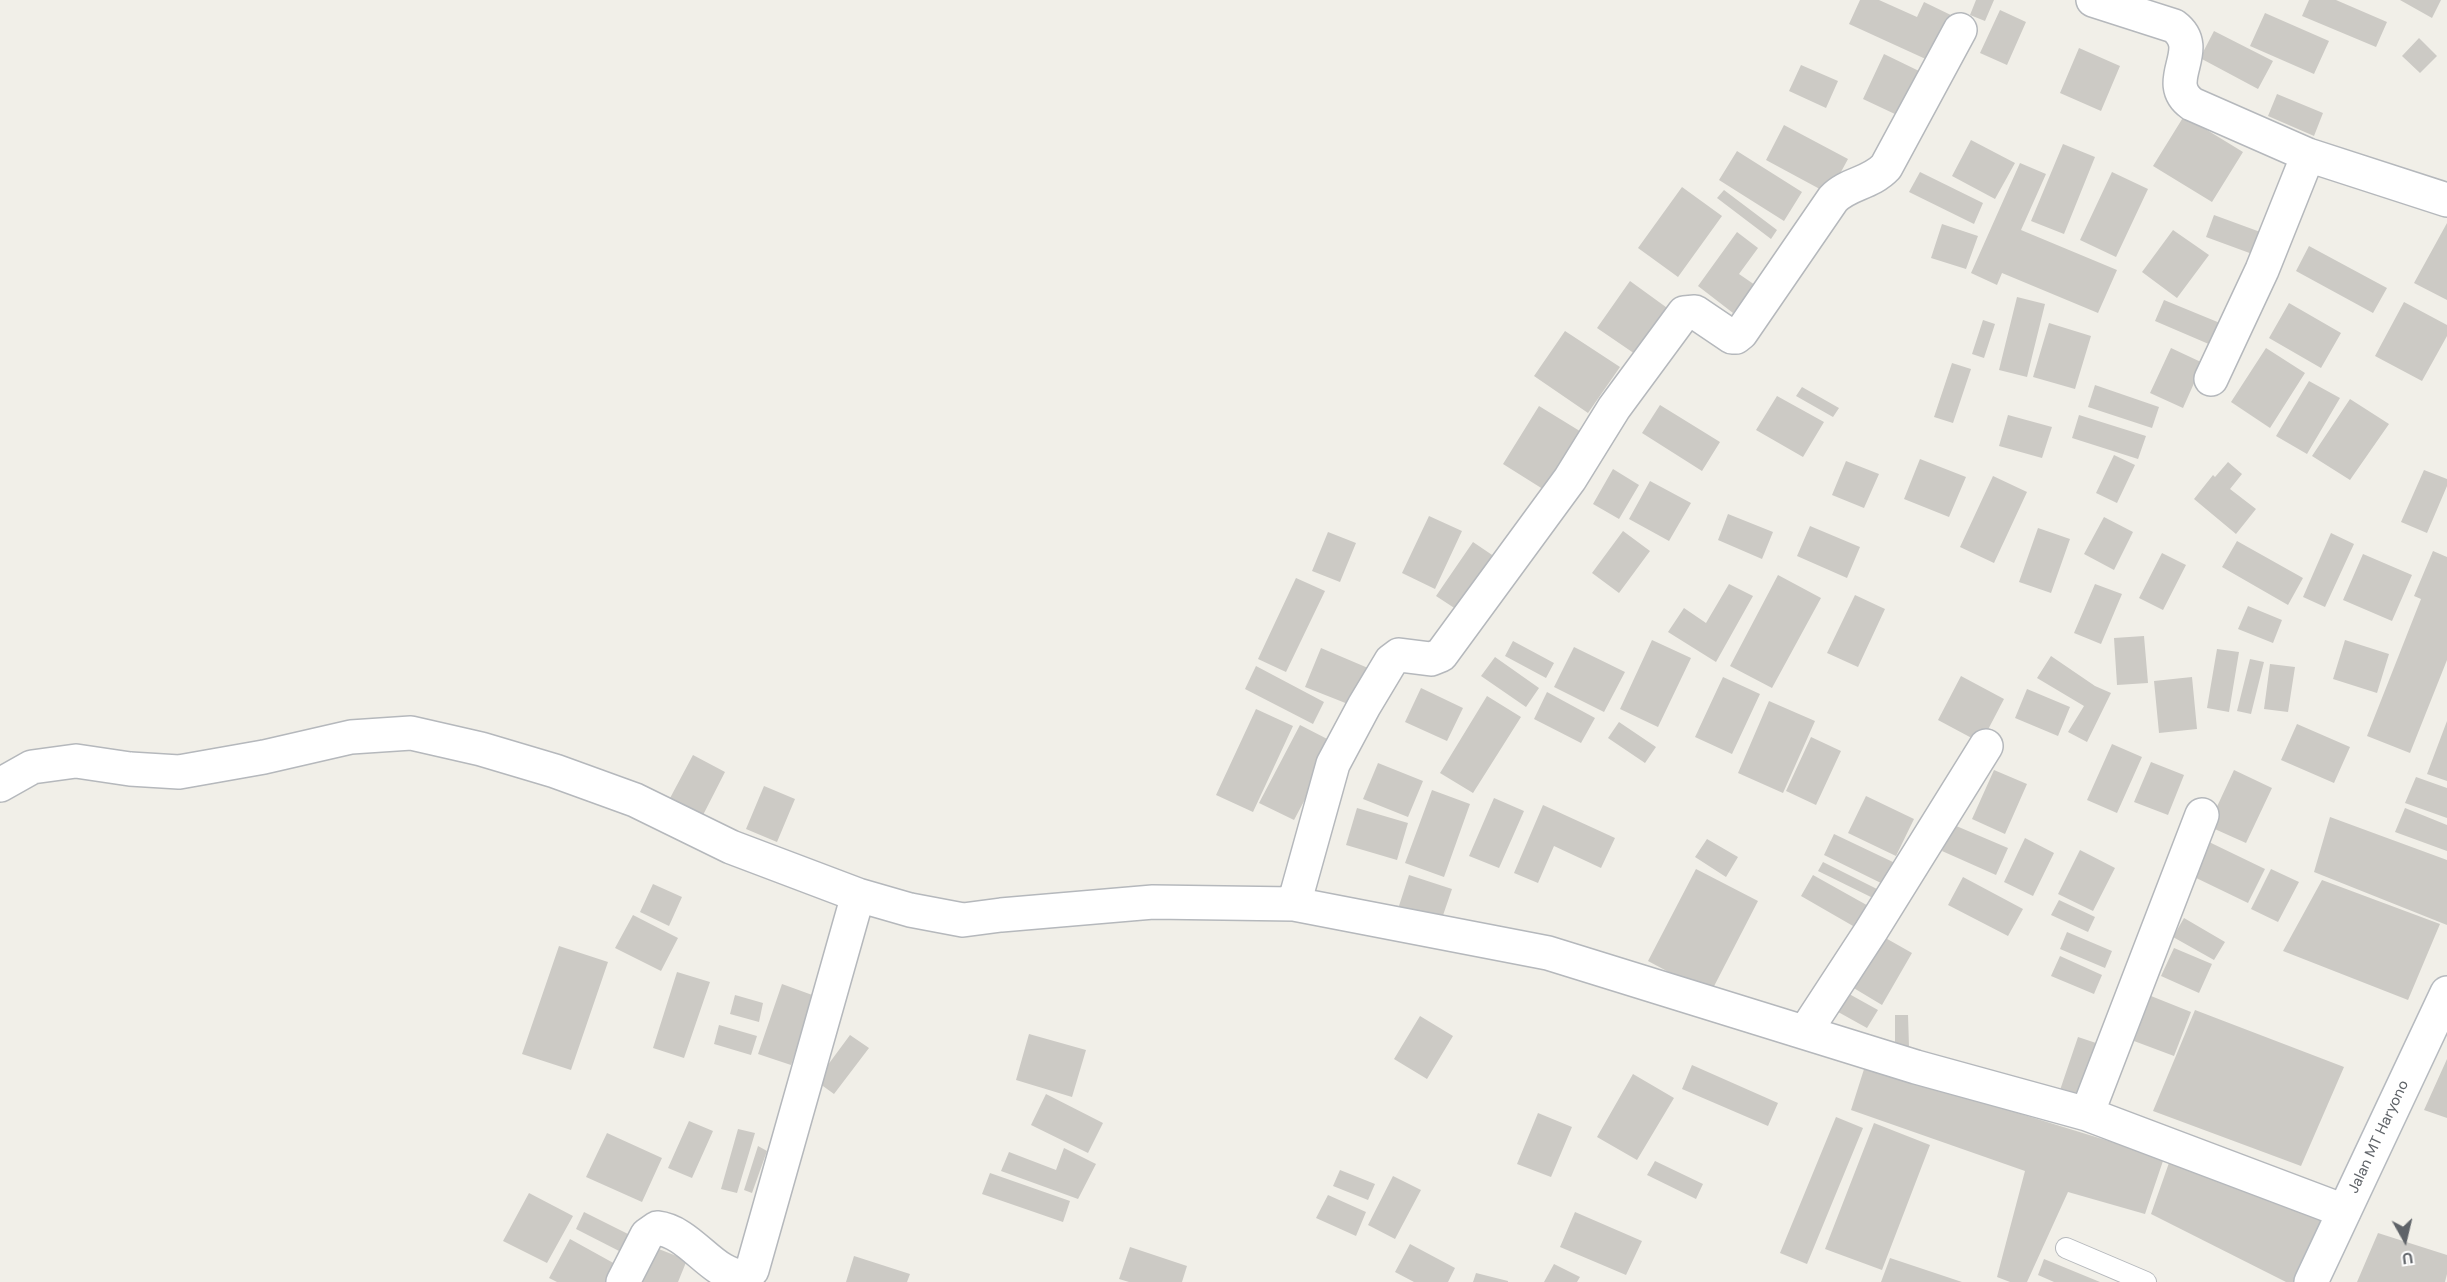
<!DOCTYPE html>
<style>
body{margin:0}
#map{position:relative;width:2447px;height:1282px;overflow:hidden;background:#f1efe8;font-family:"DM Sans",sans-serif}
canvas{display:block}
.north{position:absolute;left:2375px;top:1210px;width:60px;height:60px;-webkit-text-stroke:4px #fff;paint-order:stroke;rotate:172deg;font-size:16px;font-weight:700;line-height:24px;text-align:center;color:#5f6368}
.north::after{content:'';display:block;margin:auto;width:21px;height:27px;background:#5f6368;clip-path:polygon(50% 0,100% 100%,50% 72%,0 100%)}
</style>
<div id="map">
<canvas width="2447" height="1282"></canvas>
<div class="north">U</div>
</div>
<script>
const ctx = document.querySelector('canvas').getContext('2d');
ctx.lineJoin = 'round';
function fillPath(path, color) {
  ctx.fillStyle = color;
  ctx.fill(path, 'evenodd');
}
function stroke(path, color, width, dash) {
  ctx.strokeStyle = color;
  ctx.lineWidth = width;
  ctx.lineCap = dash ? 'butt' : 'round';
  ctx.setLineDash(dash || []);
  ctx.stroke(path);
}
function drawText(font, color, halo, rows, align = 'center') {
  ctx.font = font + ' "DM Sans",sans-serif';
  ctx.lineWidth = 5;
  ctx.setLineDash([]);
  ctx.textBaseline = 'middle';
  ctx.strokeStyle = halo;
  ctx.fillStyle = color;
  for (const [text, x, y, turn = 0] of rows) {
    ctx.save();
    ctx.translate(x, y);
    ctx.rotate((+turn || 0) * Math.PI / 180);
    ctx.textAlign = isNaN(turn) ? turn : align;
    if (halo) ctx.strokeText(text, 0, 0);
    ctx.fillText(text, 0, 0);
    ctx.restore();
  }
}
const building = new Path2D(`
 M 1860,0 L 1879,0 L 1917,17 L 1924,2 L 1957,18 L 1930,61 L 1849,24 Z
 M 1976,0 L 1994,0 L 1985,21 L 1970,15 Z
 M 2309,0 L 2336,0 L 2387,22 L 2376,47 L 2302,16 Z
 M 2400,0 L 2441,0 L 2432,18 Z
 M 2000,10 L 2026,22 L 2007,65 L 1980,53 Z
 M 2265,13 L 2329,41 L 2314,74 L 2250,46 Z
 M 2214,31 L 2273,61 L 2258,89 L 2200,58 Z
 M 2419,38 L 2437,56 L 2420,73 L 2402,56 Z
 M 2079,48 L 2120,66 L 2101,111 L 2060,93 Z
 M 1884,54 L 1919,71 L 1897,115 L 1863,99 Z
 M 1801,65 L 1838,81 L 1826,108 L 1789,91 Z
 M 2277,94 L 2323,113 L 2314,136 L 2268,116 Z
 M 2184,116 L 2243,152 L 2212,202 L 2153,166 Z
 M 1784,125 L 1848,159 L 1829,194 L 1766,160 Z
 M 1971,140 L 2015,163 L 1995,199 L 1952,176 Z
 M 2063,144 L 2095,157 L 2064,234 L 2031,221 Z
 M 1737,151 L 1802,192 L 1784,221 L 1719,180 Z
 M 2020,163 L 2046,174 L 2021,230 L 2117,270 L 2098,313 L 2002,273 L 1997,285 L 1971,273 Z
 M 1920,172 L 1983,203 L 1974,224 L 1909,192 Z
 M 2112,172 L 2148,189 L 2116,257 L 2080,240 Z
 M 1682,187 L 1722,216 L 1678,277 L 1638,248 Z
 M 1724,190 L 1777,230 L 1771,239 L 1717,198 Z
 M 2214,215 L 2263,233 L 2255,255 L 2206,237 Z
 M 2447,223 L 2447,300 L 2414,283 Z
 M 1942,224 L 1978,236 L 1966,269 L 1931,258 Z
 M 2173,230 L 2209,255 L 2177,298 L 2142,272 Z
 M 1737,232 L 1758,248 L 1739,274 L 1755,285 L 1733,313 L 1698,286 Z
 M 2309,246 L 2387,288 L 2373,313 L 2296,271 Z
 M 1630,281 L 1670,310 L 1638,356 L 1597,328 Z
 M 2017,297 L 2045,304 L 2027,377 L 1999,370 Z
 M 2164,300 L 2220,323 L 2211,345 L 2155,321 Z
 M 2404,302 L 2447,325 L 2447,336 L 2422,381 L 2375,356 Z
 M 2289,303 L 2341,333 L 2321,368 L 2269,338 Z
 M 1983,320 L 1995,324 L 1984,358 L 1972,354 Z
 M 2049,323 L 2091,336 L 2075,389 L 2033,377 Z
 M 1565,331 L 1620,367 L 1588,413 L 1534,376 Z
 M 2171,348 L 2203,363 L 2183,408 L 2150,393 Z
 M 2266,348 L 2305,373 L 2270,428 L 2231,402 Z
 M 1952,363 L 1971,369 L 1953,423 L 1934,417 Z
 M 2309,381 L 2340,398 L 2307,454 L 2276,436 Z
 M 2095,385 L 2159,407 L 2152,428 L 2088,407 Z
 M 1802,387 L 1839,408 L 1833,417 L 1796,396 Z
 M 1777,396 L 1824,422 L 1803,457 L 1756,430 Z
 M 2350,399 L 2389,424 L 2350,480 L 2312,456 Z
 M 1660,405 L 1720,442 L 1702,471 L 1642,433 Z
 M 1539,406 L 1583,433 L 1546,491 L 1503,464 Z
 M 2008,415 L 2052,427 L 2042,458 L 1999,446 Z
 M 2079,415 L 2146,436 L 2138,459 L 2072,438 Z
 M 2114,455 L 2135,465 L 2117,503 L 2096,493 Z
 M 1920,459 L 1966,477 L 1949,517 L 1904,499 Z
 M 1846,461 L 1879,474 L 1864,508 L 1832,495 Z
 M 2228,462 L 2242,474 L 2230,489 L 2256,509 L 2236,534 L 2194,499 L 2213,475 L 2215,477 Z
 M 1613,469 L 1639,485 L 1619,519 L 1593,504 Z
 M 2424,470 L 2447,479 L 2447,486 L 2427,533 L 2401,522 Z
 M 1993,476 L 2027,492 L 1994,563 L 1960,547 Z
 M 1650,481 L 1691,503 L 1669,541 L 1629,519 Z
 M 1728,514 L 1773,532 L 1762,559 L 1718,540 Z
 M 1429,516 L 1462,531 L 1435,589 L 1402,573 Z
 M 2104,517 L 2133,532 L 2114,570 L 2084,554 Z
 M 1810,526 L 1860,547 L 1847,578 L 1797,556 Z
 M 2038,528 L 2070,539 L 2051,593 L 2019,582 Z
 M 1623,531 L 1650,551 L 1619,593 L 1592,573 Z
 M 1328,532 L 1356,543 L 1340,582 L 1312,571 Z
 M 2331,533 L 2354,544 L 2325,607 L 2303,597 Z
 M 2237,541 L 2303,578 L 2288,605 L 2222,567 Z
 M 1473,542 L 1501,561 L 1465,615 L 1436,596 Z
 M 2433,551 L 2447,557 L 2447,660 L 2410,753 L 2367,736 L 2421,599 L 2414,596 Z
 M 2162,553 L 2186,565 L 2163,610 L 2139,598 Z
 M 2363,554 L 2412,575 L 2392,621 L 2343,600 Z
 M 1778,575 L 1821,598 L 1772,688 L 1730,666 Z
 M 1296,578 L 1325,591 L 1286,672 L 1258,659 Z
 M 1729,584 L 1753,596 L 1716,662 L 1668,632 L 1684,608 L 1706,623 Z
 M 2095,584 L 2122,594 L 2101,644 L 2074,633 Z
 M 1855,595 L 1885,609 L 1858,667 L 1827,653 Z
 M 2248,606 L 2282,620 L 2273,643 L 2238,629 Z
 M 2144,636 L 2148,683 L 2117,685 L 2114,638 Z
 M 1652,640 L 1691,658 L 1658,727 L 1620,709 Z
 M 2345,640 L 2389,654 L 2377,693 L 2333,679 Z
 M 1513,641 L 1554,663 L 1546,678 L 1505,656 Z
 M 1574,647 L 1625,672 L 1604,712 L 1554,687 Z
 M 1321,648 L 1368,668 L 1353,706 L 1305,687 Z
 M 2217,649 L 2239,652 L 2229,712 L 2207,708 Z
 M 2051,656 L 2095,686 L 2111,693 L 2087,742 L 2068,732 L 2084,706 L 2037,678 Z
 M 1495,657 L 1539,688 L 1526,707 L 1481,676 Z
 M 2250,659 L 2264,662 L 2251,714 L 2237,711 Z
 M 2270,664 L 2295,667 L 2288,712 L 2264,709 Z
 M 1256,666 L 1324,702 L 1313,724 L 1245,689 Z
 M 1961,676 L 2004,699 L 1981,743 L 1938,720 Z
 M 1723,677 L 1760,694 L 1732,754 L 1695,737 Z
 M 2192,677 L 2197,729 L 2159,733 L 2154,681 Z
 M 1421,688 L 1463,708 L 1447,741 L 1405,722 Z
 M 2027,689 L 2070,707 L 2058,736 L 2015,718 Z
 M 1547,692 L 1595,718 L 1581,743 L 1534,719 Z
 M 1487,696 L 1521,717 L 1473,793 L 1440,773 Z
 M 1769,701 L 1815,721 L 1783,793 L 1738,773 Z
 M 1256,709 L 1293,726 L 1253,812 L 1216,795 Z
 M 2447,721 L 2447,781 L 2427,774 Z
 M 1619,722 L 1656,747 L 1645,763 L 1608,738 Z
 M 2297,724 L 2350,747 L 2334,783 L 2281,760 Z
 M 1300,725 L 1335,743 L 1294,820 L 1259,803 Z
 M 1811,737 L 1841,751 L 1816,805 L 1786,791 Z
 M 2112,744 L 2142,757 L 2117,813 L 2087,800 Z
 M 693,755 L 725,772 L 702,817 L 669,800 Z
 M 2151,762 L 2184,775 L 2168,815 L 2134,802 Z
 M 1378,763 L 1423,781 L 1408,817 L 1363,799 Z
 M 1994,770 L 2027,784 L 2005,834 L 1972,819 Z
 M 2234,770 L 2272,788 L 2246,843 L 2208,826 Z
 M 2416,777 L 2447,788 L 2447,818 L 2405,803 Z
 M 764,786 L 795,799 L 777,842 L 746,829 Z
 M 1432,790 L 1470,804 L 1444,877 L 1405,863 Z
 M 1866,796 L 1914,819 L 1896,856 L 1848,833 Z
 M 1494,798 L 1524,811 L 1499,868 L 1469,856 Z
 M 1543,805 L 1615,838 L 1601,868 L 1554,846 L 1538,883 L 1514,873 Z
 M 1357,808 L 1408,823 L 1397,860 L 1346,845 Z
 M 2405,808 L 2447,825 L 2447,851 L 2395,832 Z
 M 2330,817 L 2447,860 L 2447,925 L 2314,872 Z
 M 1954,825 L 2008,848 L 1996,875 L 1942,851 Z
 M 1834,834 L 1895,863 L 1885,885 L 1824,855 Z
 M 2025,838 L 2054,853 L 2033,896 L 2004,882 Z
 M 1707,839 L 1738,857 L 1726,877 L 1695,857 Z
 M 2207,841 L 2265,869 L 2248,903 L 2190,875 Z
 M 2080,850 L 2115,868 L 2093,911 L 2058,894 Z
 M 1823,862 L 1881,891 L 1877,900 L 1818,871 Z
 M 1696,869 L 1758,901 L 1710,994 L 1648,961 Z
 M 2271,869 L 2299,882 L 2278,922 L 2251,909 Z
 M 1409,875 L 1452,889 L 1439,927 L 1397,912 Z
 M 1813,875 L 1872,908 L 1860,930 L 1801,896 Z
 M 1963,877 L 2023,909 L 2008,936 L 1948,905 Z
 M 2322,880 L 2440,924 L 2408,1000 L 2283,951 Z
 M 653,884 L 682,897 L 669,926 L 640,912 Z
 M 2059,900 L 2095,917 L 2088,932 L 2051,915 Z
 M 633,915 L 678,938 L 661,971 L 615,948 Z
 M 2184,918 L 2225,942 L 2214,960 L 2173,937 Z
 M 2067,932 L 2112,951 L 2105,968 L 2060,949 Z
 M 1882,936 L 1912,953 L 1882,1005 L 1852,987 Z
 M 559,946 L 608,962 L 571,1070 L 522,1054 Z
 M 2174,948 L 2212,964 L 2199,993 L 2161,976 Z
 M 2060,956 L 2102,975 L 2094,994 L 2051,976 Z
 M 677,972 L 710,982 L 684,1058 L 653,1048 Z
 M 782,984 L 815,996 L 791,1065 L 758,1054 Z
 M 1842,990 L 1878,1010 L 1867,1028 L 1831,1008 Z
 M 735,995 L 763,1003 L 759,1022 L 730,1014 Z
 M 2151,996 L 2191,1012 L 2174,1056 L 2134,1041 Z
 M 2195,1010 L 2344,1067 L 2301,1166 L 2153,1111 Z
 M 1895,1015 L 1908,1015 L 1909,1047 L 1895,1047 Z
 M 1420,1016 L 1453,1036 L 1427,1079 L 1394,1059 Z
 M 719,1025 L 757,1036 L 751,1055 L 714,1044 Z
 M 1029,1034 L 1086,1050 L 1072,1097 L 1016,1080 Z
 M 850,1035 L 869,1048 L 834,1094 L 816,1081 Z
 M 2078,1037 L 2102,1045 L 2081,1104 L 2058,1096 Z
 M 2447,1059 L 2447,1118 L 2424,1110 Z
 M 1692,1065 L 1778,1103 L 1768,1126 L 1682,1089 Z
 M 1865,1066 L 2164,1158 L 2145,1214 L 2068,1192 L 2027,1282 L 2010,1282 L 1997,1277 L 2025,1171 L 1851,1110 Z
 M 1633,1074 L 1674,1098 L 1637,1160 L 1597,1137 Z
 M 1046,1094 L 1103,1123 L 1088,1153 L 1031,1125 Z
 M 1538,1113 L 1572,1127 L 1551,1177 L 1517,1164 Z
 M 1836,1117 L 1863,1128 L 1807,1264 L 1780,1253 Z
 M 689,1121 L 713,1131 L 692,1178 L 668,1168 Z
 M 1874,1123 L 1930,1145 L 1882,1270 L 1825,1249 Z
 M 738,1129 L 755,1133 L 737,1193 L 721,1189 Z
 M 607,1133 L 662,1158 L 642,1202 L 586,1177 Z
 M 758,1146 L 767,1151 L 752,1193 L 744,1190 Z
 M 1064,1148 L 1096,1164 L 1078,1199 L 1001,1171 L 1009,1152 L 1056,1170 Z
 M 2170,1160 L 2327,1213 L 2294,1282 L 2286,1282 L 2151,1214 Z
 M 1655,1161 L 1703,1184 L 1696,1199 L 1647,1175 Z
 M 1340,1170 L 1375,1184 L 1368,1200 L 1333,1186 Z
 M 990,1173 L 1070,1201 L 1063,1222 L 982,1194 Z
 M 1393,1176 L 1421,1190 L 1395,1239 L 1368,1225 Z
 M 529,1193 L 573,1216 L 547,1263 L 503,1241 Z
 M 1328,1195 L 1366,1212 L 1356,1236 L 1316,1218 Z
 M 584,1212 L 632,1236 L 623,1253 L 576,1229 Z
 M 1575,1212 L 1642,1241 L 1626,1275 L 1560,1247 Z
 M 2378,1233 L 2447,1255 L 2447,1274 L 2445,1282 L 2357,1282 Z
 M 570,1239 L 617,1265 L 607,1282 L 557,1282 L 549,1278 Z
 M 1410,1244 L 1455,1268 L 1448,1282 L 1414,1282 L 1395,1272 Z
 M 651,1246 L 687,1260 L 678,1282 L 637,1282 Z
 M 1130,1247 L 1187,1266 L 1182,1282 L 1129,1282 L 1119,1279 Z
 M 854,1256 L 910,1274 L 907,1282 L 846,1282 Z
 M 1890,1258 L 1962,1282 L 1881,1282 Z
 M 2044,1259 L 2100,1282 L 2054,1282 L 2038,1275 Z
 M 1554,1264 L 1580,1277 L 1577,1282 L 1544,1282 Z
 M 1476,1273 L 1508,1281 L 1508,1282 L 1473,1282 Z`);
const lane = new Path2D(`
 M 2066,1248 L 2146,1282`);
const street = new Path2D(`
 M 2093,0 L 2174,26 C 2206,50 2160,81 2192,104 L 2308,155 L 2447,200
 M 2211,379 L 2262,270 L 2308,155
 M 0,785 L 32,767 L 76,761 L 130,769 L 179,772 L 264,757 L 351,737 L 411,733 L 481,749 L 555,771 L 635,800 L 731,847 L 858,895 L 910,910 L 963,920 L 1001,915 L 1153,902 L 1294,904 L 1548,953 L 1916,1067 L 2087,1114 L 2344,1211
 M 1294,904 L 1333,764 L 1364,706 L 1391,661 L 1399,655 L 1431,659 L 1441,655 L 1570,479 L 1614,408 L 1684,313 L 1695,312 L 1732,337 L 1736,337 L 1741,333 L 1833,199 C 1848,183 1870,184 1886,167 L 1960,30
 M 1805,1032 L 1871,931 L 1986,746
 M 2087,1114 L 2202,815
 M 623,1282 L 647,1235 L 657,1228 C 692,1232 713,1278 745,1276 L 752,1270 L 858,895`);
const secondary = new Path2D(`
 M 2311,1282 L 2447,993`);
const streetNames = [
 ["Jalan MT Haryono",2379,1137,-65]
];
fillPath(building, '#cccac5');
stroke(lane, '#b5b8bc', 22);
stroke(street, '#b5b8bc', 36);
stroke(secondary, '#b6babf', 36);
stroke(lane, '#fff', 20);
stroke(street, '#fff', 33);
stroke(secondary, '#fff', 33);
drawText('15px', '#5f6368', '#fff', streetNames);
</script>
